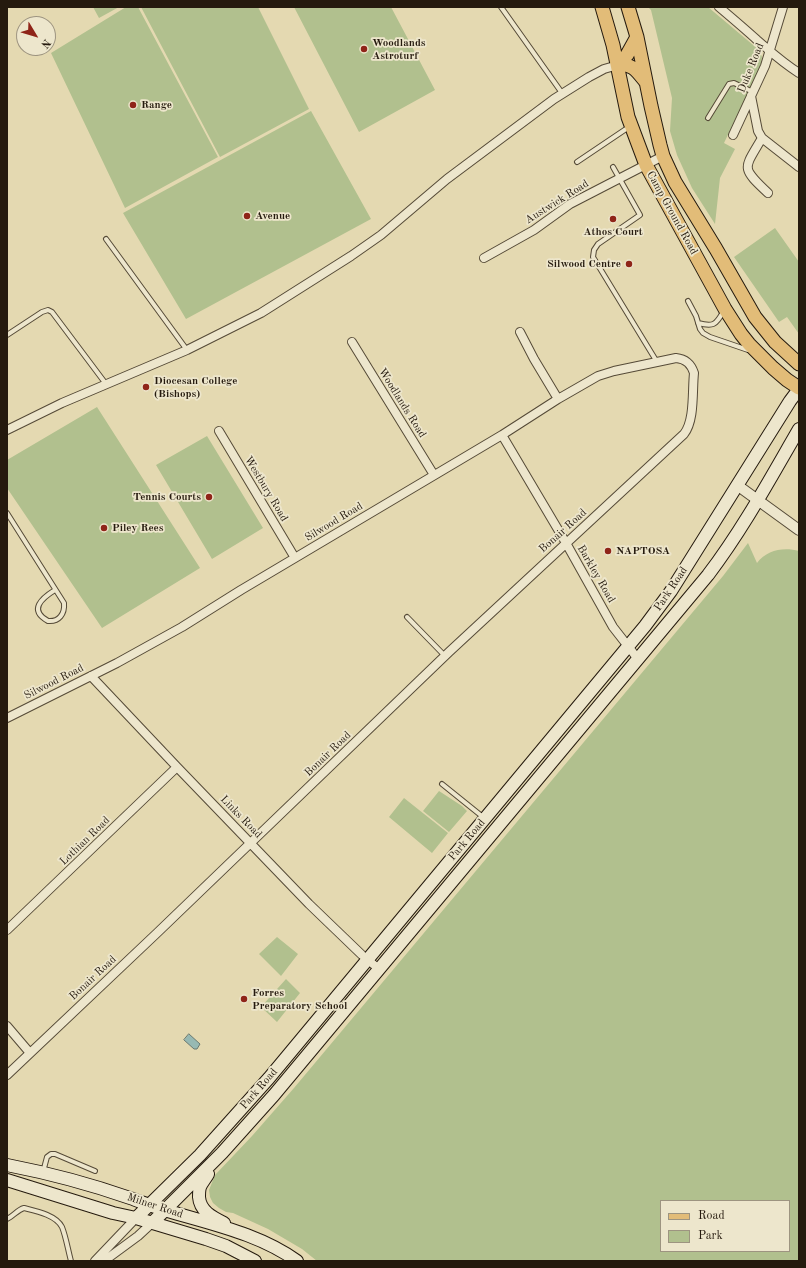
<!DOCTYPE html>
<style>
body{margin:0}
#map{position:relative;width:806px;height:1268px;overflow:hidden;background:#e4d9b1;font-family:"Old Standard TT",serif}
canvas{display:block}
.frame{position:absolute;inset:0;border:8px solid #251a0e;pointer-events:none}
.legend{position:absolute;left:660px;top:1200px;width:130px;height:52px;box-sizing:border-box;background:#ede6cc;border:1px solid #9d9480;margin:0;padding:5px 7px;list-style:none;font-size:12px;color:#251a0e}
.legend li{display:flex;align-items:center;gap:8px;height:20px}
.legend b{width:20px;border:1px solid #9d9480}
.north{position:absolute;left:16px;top:16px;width:40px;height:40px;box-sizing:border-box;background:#ede6cc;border:1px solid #9d9480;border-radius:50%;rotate:128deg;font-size:11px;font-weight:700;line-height:16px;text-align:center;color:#251a0e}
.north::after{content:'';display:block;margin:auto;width:14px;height:18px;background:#8f2418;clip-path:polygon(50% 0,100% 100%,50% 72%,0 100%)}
</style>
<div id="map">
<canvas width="806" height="1268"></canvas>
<div class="frame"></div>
<ul class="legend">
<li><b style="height:5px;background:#e2bc78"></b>Road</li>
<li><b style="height:11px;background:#b1c08e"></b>Park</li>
</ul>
<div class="north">N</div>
</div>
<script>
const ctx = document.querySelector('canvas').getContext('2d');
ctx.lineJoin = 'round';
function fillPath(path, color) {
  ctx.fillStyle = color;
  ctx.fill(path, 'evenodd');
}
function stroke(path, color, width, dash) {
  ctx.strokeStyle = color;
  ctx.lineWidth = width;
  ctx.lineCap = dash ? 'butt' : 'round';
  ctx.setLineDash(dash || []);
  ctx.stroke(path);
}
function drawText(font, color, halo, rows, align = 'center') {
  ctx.font = font + ' "Old Standard TT",serif';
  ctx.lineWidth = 3.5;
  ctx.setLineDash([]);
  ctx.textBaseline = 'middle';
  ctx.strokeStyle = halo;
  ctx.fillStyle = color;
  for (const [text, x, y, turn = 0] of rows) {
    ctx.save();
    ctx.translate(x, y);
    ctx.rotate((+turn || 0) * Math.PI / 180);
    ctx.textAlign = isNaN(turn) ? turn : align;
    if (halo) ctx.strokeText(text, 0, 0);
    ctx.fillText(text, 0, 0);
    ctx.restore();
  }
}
const green = new Path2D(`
 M 93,7 L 119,7 L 99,18 Z
 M 126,7 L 138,7 L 218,157 L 125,208 L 51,53 Z
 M 141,7 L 258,7 L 309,109 L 220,157 Z
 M 294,7 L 391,7 L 435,90 L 359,132 Z
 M 648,7 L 708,7 L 759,50 L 762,57 L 761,66 L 724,143 L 735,149 L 720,178 L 715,224 L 692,188 L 677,155 L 670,131 L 672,98 L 651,10 Z
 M 311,111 L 371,219 L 186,319 L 123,213 Z
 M 775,228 L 799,262 L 799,334 L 787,317 L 779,322 L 734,257 Z
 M 97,407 L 200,568 L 102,628 L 7,488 L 7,460 Z
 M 207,436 L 263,528 L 212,559 L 156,465 Z
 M 748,543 L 757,563 C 767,550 783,547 799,551 L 799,1261 L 317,1261 L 302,1249 L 268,1229 L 233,1213 L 226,1212 L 219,1208 L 213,1203 L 210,1197 L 209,1190 L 215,1175 L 252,1136 L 294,1088 L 723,576 ZM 661,1201 L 789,1201 L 789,1251 L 661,1251 Z
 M 439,791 L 462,806 L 467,811 L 449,832 L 423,811 Z
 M 404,798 L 448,833 L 432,853 L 389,817 Z
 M 277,937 L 298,954 L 281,976 L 259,954 Z
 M 286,979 L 300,993 L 277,1022 L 261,1007 Z`);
const water = new Path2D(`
 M 189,1034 L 200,1044 L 197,1049 L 194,1049 L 184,1040 Z`);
const service = new Path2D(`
 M 501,7 L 562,93
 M 708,118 L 729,84 L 734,83 L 753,92
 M 577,162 L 629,127
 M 613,167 L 640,215 L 598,244 L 594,250 L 593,257 L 657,362
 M 106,239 L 187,350
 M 688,301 L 696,316 L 700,329 L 703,333 L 710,337 L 748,350
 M 698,323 C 713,327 716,325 723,312
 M 7,335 L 42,312 L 48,310 L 52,312 L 106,384
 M 7,513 L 64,603 C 65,614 59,622 48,621 C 28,610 42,598 55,590
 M 407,617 L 445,656
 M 442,784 L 483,817
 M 43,1172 L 47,1157 L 51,1154 L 55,1154 L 95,1171
 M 7,1219 C 14,1216 17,1210 24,1208 C 36,1211 56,1215 62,1227 C 66,1237 68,1250 71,1261`);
const minor = new Path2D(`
 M 719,7 C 732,18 745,29 757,40 C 771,52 783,63 799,73
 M 751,96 L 758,131 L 762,138 L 799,167
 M 733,135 L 765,66 L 783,7
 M 762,138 C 744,169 740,167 768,193
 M 484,258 L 534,230 L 570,204 L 663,156
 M 520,332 L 534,359 L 558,399
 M 352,342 L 434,475
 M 7,430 L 62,403 L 187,350 L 261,313 L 351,256 L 381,235 L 447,179 L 554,99 L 589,77 L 604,69 L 618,65
 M 219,431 L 295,558
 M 502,435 L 566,543 L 613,627 L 638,659
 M 91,676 L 177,767 L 309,904 L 362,955 L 379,969
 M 7,718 L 117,663 L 182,627 L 241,590 L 502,435 L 558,399 L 598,376 L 614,371 L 676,358 C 686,359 691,364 694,373 C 692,391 695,420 684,434 L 449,652 L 157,933 L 7,1075
 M 7,930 L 177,767
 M 7,1026 L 30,1053
 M 95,1261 L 136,1218
 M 104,1261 L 138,1236 L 152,1223`);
const tertiary = new Path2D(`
 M 737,485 L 799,530`);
const secondary = new Path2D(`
 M 7,1165 C 48,1173 90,1184 130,1198 C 142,1202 153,1207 165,1210 C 210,1224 258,1233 297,1261
 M 208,1174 C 206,1178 202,1182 200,1187 C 199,1190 199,1193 199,1197 C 200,1211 212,1217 224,1223
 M 7,1180 L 113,1213 L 136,1218 L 206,1239 L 226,1246 L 255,1261
 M 136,1218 L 200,1155 L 269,1078 L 645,626 L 671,591 L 790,401 L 799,389
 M 152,1223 L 222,1153 L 274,1095 L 708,575 C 743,529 770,479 799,429`);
const primary = new Path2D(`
 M 602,7 L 613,45 L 628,117 L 646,165 L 725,309 L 741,334 L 749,344 L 773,368 L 787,380 L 799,388
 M 628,7 L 637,37 L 651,106 L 660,145 L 663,156 L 675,182 L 716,249 L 755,317 L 775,342 L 799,364
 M 618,65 C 632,63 637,71 645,81
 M 618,65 L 627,55 L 637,37`);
const markers = [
 [364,49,4,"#8f2418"],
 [133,105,4,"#8f2418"],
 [247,216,4,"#8f2418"],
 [613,219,4,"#8f2418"],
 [629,264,4,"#8f2418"],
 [146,387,4,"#8f2418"],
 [209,497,4,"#8f2418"],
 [104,528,4,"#8f2418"],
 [608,551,4,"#8f2418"],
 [244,999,4,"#8f2418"]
];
const poiNames = [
 ["Woodlands",372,43],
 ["Astroturf",372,56],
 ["Range",141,105],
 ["Avenue",255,216],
 ["Athos Court",613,232,"center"],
 ["Silwood Centre",621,264,"right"],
 ["Diocesan College",154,381],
 ["(Bishops)",154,394],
 ["Tennis Courts",201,497,"right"],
 ["Piley Rees",112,528],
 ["NAPTOSA",616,551],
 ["Forres",252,993],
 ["Preparatory School",252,1006]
];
const streetNames = [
 ["Duke Road",751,68,-68],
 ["Austwick Road",557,202,-32],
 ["Camp Ground Road",672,213,61],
 ["Woodlands Road",402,403,58],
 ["Westbury Road",266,489,59],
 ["Silwood Road",334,522,-31],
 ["Bonair Road",563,531,-42],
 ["Barkley Road",596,574,60],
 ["Park Road",671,589,-56],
 ["Silwood Road",54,682,-27],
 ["Bonair Road",328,754,-44],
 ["Links Road",241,817,46],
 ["Park Road",467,840,-50],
 ["Lothian Road",85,841,-44],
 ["Bonair Road",93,978,-43],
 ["Park Road",259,1089,-49],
 ["Milner Road",155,1206,18]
];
fillPath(green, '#b1c08e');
fillPath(water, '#97b9b3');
stroke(water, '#697971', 1);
stroke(service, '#554a37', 6);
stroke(minor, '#554a37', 10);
stroke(tertiary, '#554a37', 12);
stroke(secondary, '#251a0e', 14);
stroke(primary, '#251a0e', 15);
stroke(service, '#ede6cc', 4);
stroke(minor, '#ede6cc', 8);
stroke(tertiary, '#ede6cc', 10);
stroke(secondary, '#ede6cc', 12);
stroke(primary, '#e2bc78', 13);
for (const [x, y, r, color] of markers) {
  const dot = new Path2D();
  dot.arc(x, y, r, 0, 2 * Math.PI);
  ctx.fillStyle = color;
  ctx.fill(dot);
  stroke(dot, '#ede6cc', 1.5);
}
drawText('bold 11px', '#251a0e', '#ede6cc', poiNames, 'left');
drawText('11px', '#251a0e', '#ede6cc', streetNames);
</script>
